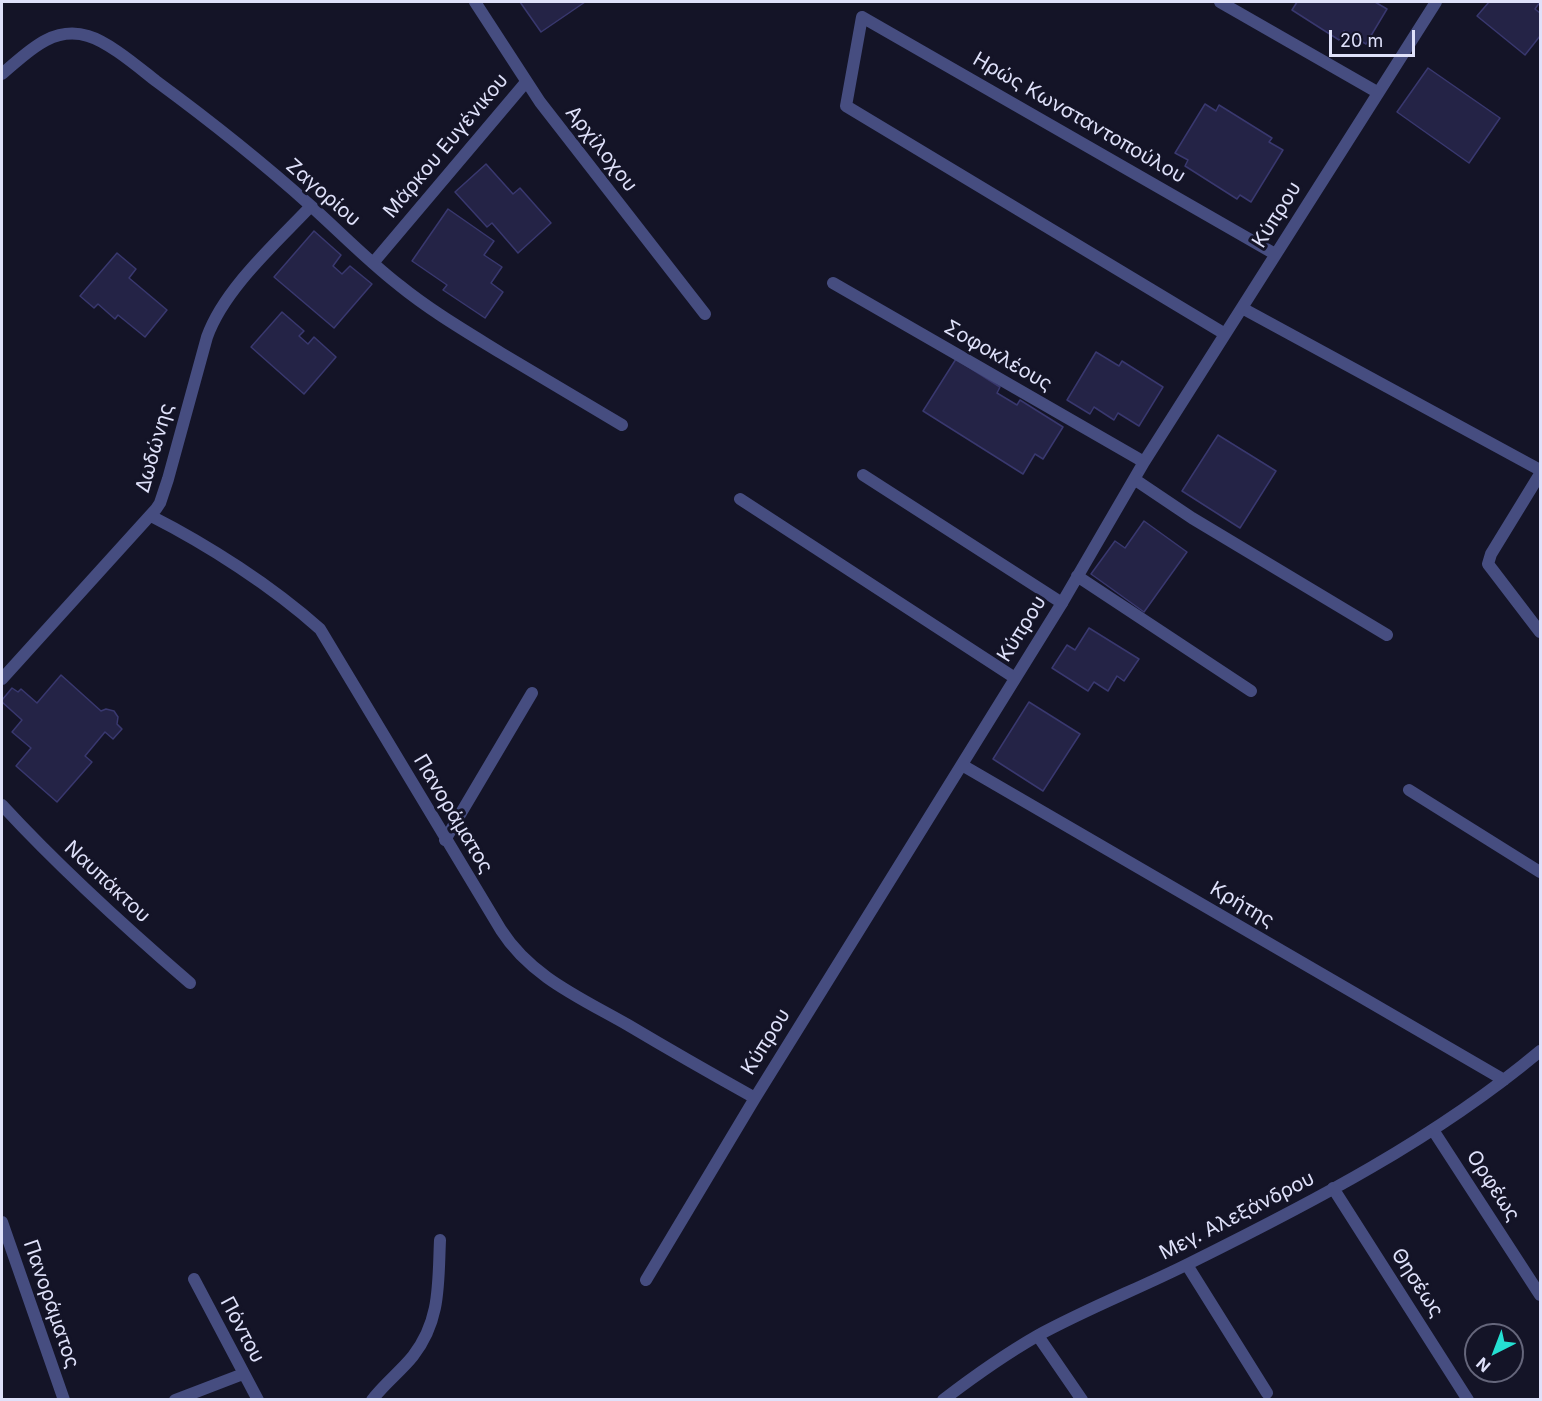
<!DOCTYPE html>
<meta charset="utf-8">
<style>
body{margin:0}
#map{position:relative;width:1542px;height:1401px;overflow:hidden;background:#141427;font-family:Inter,sans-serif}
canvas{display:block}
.frame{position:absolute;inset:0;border:3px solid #dfe1fa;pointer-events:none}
.north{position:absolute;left:1464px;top:1323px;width:60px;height:60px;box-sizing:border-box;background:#141427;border:2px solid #65667b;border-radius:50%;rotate:222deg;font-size:16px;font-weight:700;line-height:24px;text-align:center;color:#dfe1fa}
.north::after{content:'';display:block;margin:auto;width:21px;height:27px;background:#25e0d2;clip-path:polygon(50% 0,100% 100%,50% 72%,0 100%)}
.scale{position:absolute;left:1329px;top:30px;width:86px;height:27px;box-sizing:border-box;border:3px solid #dfe1fa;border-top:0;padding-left:8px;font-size:18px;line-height:21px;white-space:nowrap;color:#dfe1fa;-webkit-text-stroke:4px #141427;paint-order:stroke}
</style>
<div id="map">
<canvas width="1542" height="1401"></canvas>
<div class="frame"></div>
<div class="north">N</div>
<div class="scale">20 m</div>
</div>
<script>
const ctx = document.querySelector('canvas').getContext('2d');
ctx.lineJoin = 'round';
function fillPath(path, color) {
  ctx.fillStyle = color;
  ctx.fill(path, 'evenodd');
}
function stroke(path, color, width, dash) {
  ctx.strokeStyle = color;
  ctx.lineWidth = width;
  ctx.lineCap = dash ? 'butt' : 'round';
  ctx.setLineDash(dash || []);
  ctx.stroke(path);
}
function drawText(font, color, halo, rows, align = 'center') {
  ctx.font = font + ' Inter,sans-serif';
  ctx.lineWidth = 6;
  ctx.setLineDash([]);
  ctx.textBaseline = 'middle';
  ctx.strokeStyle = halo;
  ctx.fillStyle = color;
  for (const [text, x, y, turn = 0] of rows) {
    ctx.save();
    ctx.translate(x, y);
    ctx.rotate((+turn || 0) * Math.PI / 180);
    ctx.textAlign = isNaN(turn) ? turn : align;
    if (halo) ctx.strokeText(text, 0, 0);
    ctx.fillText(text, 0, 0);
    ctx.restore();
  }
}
const building = new Path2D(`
 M 520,2 L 585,2 L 541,32 Z
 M 1297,2 L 1375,2 L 1387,9 L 1366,44 L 1344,31 L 1339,40 L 1292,10 Z
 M 1489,2 L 1540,2 L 1535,9 L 1540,13 L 1540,36 L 1525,55 L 1477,16 Z
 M 1428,68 L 1500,118 L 1469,163 L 1397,112 Z
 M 1205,104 L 1216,111 L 1219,105 L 1272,138 L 1269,142 L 1283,150 L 1251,202 L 1240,195 L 1237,199 L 1185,166 L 1188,160 L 1175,153 Z
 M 486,164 L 513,194 L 520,188 L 551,223 L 518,253 L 492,223 L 487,227 L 455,192 Z
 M 448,209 L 494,241 L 484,255 L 502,267 L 491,283 L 503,292 L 485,318 L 443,290 L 447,285 L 412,261 Z
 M 314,231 L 341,255 L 333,266 L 342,274 L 350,266 L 372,284 L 334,328 L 274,277 Z
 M 117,253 L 136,269 L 129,278 L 167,310 L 145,337 L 118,315 L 115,319 L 98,304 L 94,308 L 80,296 Z
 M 282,312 L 304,331 L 299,336 L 308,344 L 314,337 L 336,357 L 304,394 L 251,347 Z
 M 1096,352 L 1119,366 L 1122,361 L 1163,387 L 1139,426 L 1118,413 L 1114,420 L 1094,407 L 1090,414 L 1067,400 Z
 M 956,359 L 1000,387 L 997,393 L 1017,405 L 1020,400 L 1063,427 L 1043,459 L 1035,454 L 1023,474 L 923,411 Z
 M 1218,435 L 1276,471 L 1240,528 L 1182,491 Z
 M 1144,521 L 1187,552 L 1144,612 L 1091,574 L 1115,541 L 1125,548 Z
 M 1089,628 L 1139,659 L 1124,681 L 1117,676 L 1108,691 L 1094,682 L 1088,691 L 1052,668 L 1067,645 L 1075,650 Z
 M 61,675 L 101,711 L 106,709 L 114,711 L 118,717 L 117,724 L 122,729 L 113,739 L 105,732 L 85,756 L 92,762 L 57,802 L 16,766 L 31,748 L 12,732 L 22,720 L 2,702 L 2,700 L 12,688 L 18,692 L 21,689 L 37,703 Z
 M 1029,702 L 1080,734 L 1043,791 L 993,759 Z`);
const lane = new Path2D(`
 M 863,475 L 1062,603
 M 372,1400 C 384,1384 401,1371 413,1356 C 441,1320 438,1283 440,1240`);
const street = new Path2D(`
 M 475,2 L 540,102 L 705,314
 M 1220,2 L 1377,92
 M 2,74 C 27,53 52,25 88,36 C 109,42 138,67 156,81 C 209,120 262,162 311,206 C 341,233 368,261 399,285 C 431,311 467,332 501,353 C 542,377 582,401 622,425
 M 373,263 L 526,82
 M 833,283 L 1144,462
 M 1242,308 L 1540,470
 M 1225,334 L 846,106 L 862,17 L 1275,254
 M 1540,474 L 1491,554 L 1488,564 L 1540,632
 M 1134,479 L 1192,518 L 1387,635
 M 740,499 L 1015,678
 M 151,516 C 208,545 272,586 320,629 L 501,930 C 531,977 581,998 628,1025 C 670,1050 712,1074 755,1098
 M 1077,576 L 1251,691
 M 2,679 L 156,509 L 160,503 L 168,479 L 207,337 C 224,289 276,243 311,206
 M 962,765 L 1504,1080
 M 1409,790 L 1540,872
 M 2,805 C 61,869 124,926 190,983
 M 445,840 L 532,693
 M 1433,1130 L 1540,1295
 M 1333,1188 L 1468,1400
 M 2,1222 L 64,1400
 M 1187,1265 L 1267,1393
 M 194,1279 L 258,1400
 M 646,1280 L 755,1098 L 1062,603 L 1144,462 L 1436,2
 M 1038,1336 L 1082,1400
 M 175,1400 L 243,1374
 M 943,1400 C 973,1377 1004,1355 1037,1336 C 1086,1309 1138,1289 1188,1264 C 1311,1203 1435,1139 1540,1051`);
const streetNames = [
 ["Ηρώς Κωνσταντοπούλου",1079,118,30],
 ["Μάρκου Ευγένικου",446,146,-50],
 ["Αρχίλοχου",601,149,52],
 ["Ζαγορίου",323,193,41],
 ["Κύπρου",1277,215,-58],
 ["Σοφοκλέους",998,356,30],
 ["Δωδώνης",155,448,-74],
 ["Κύπρου",1022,629,-58],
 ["Πανοράματος",453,814,59],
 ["Ναυπάκτου",107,882,43],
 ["Κρήτης",1242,905,30],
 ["Κύπρου",766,1042,-58],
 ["Ορφέως",1493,1186,57],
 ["Μεγ. Αλεξάνδρου",1237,1216,-27],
 ["Θησέως",1417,1283,57],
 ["Πανοράματος",51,1304,71],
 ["Πόντου",242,1330,62]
];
fillPath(building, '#242346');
stroke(building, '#39386f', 1.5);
stroke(lane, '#464d80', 12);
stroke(street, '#464d80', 12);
drawText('20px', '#dfe1fa', '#141427', streetNames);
</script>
